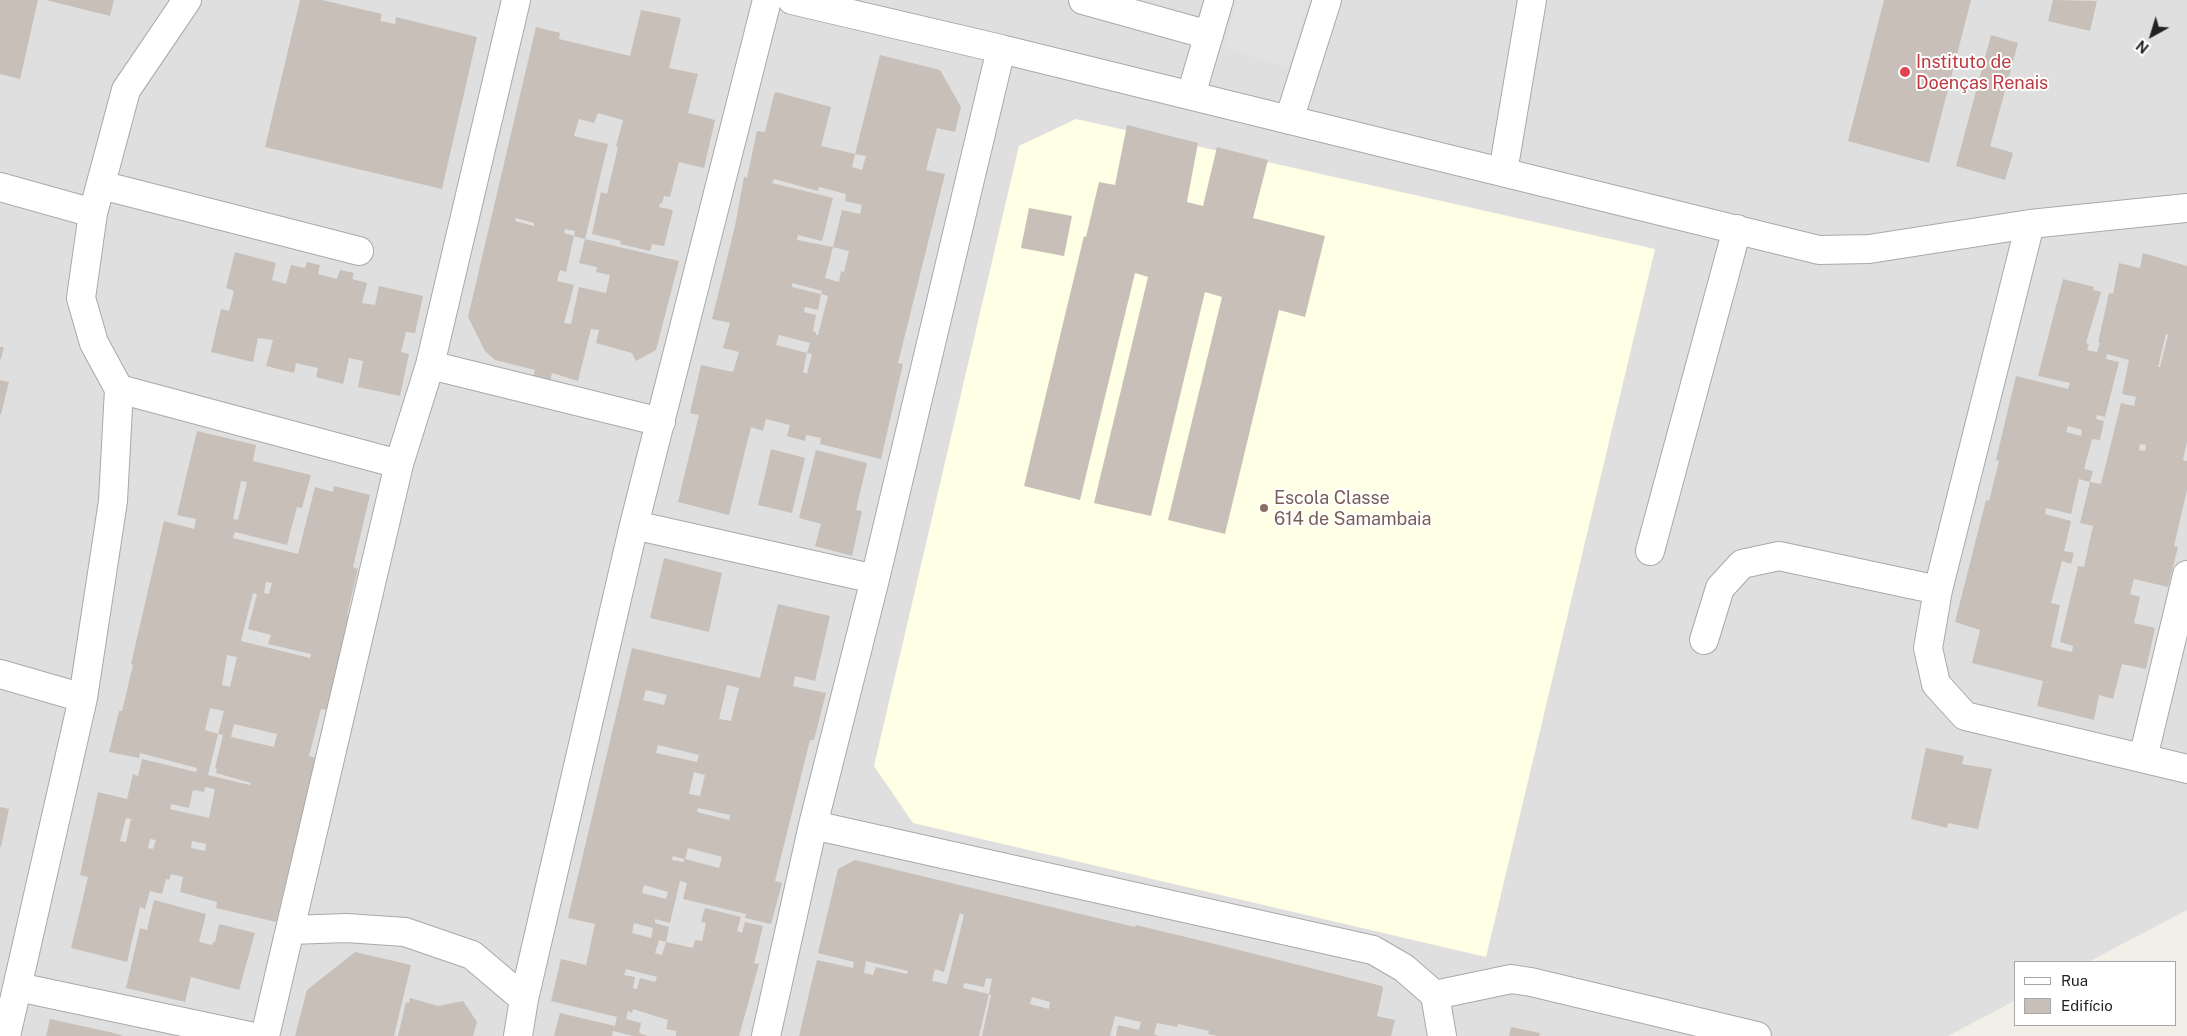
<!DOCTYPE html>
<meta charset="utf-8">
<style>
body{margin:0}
#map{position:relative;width:2187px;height:1036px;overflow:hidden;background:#f2efe9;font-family:"Public Sans",sans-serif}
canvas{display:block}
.legend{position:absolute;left:2014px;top:961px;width:162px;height:65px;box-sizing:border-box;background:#fff;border:1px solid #a7a7a7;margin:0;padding:6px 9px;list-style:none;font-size:15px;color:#222}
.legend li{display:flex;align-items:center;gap:10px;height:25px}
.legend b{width:25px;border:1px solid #a7a7a7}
.north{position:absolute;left:2127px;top:10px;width:50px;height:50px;-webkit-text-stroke:4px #fff;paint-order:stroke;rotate:219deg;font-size:14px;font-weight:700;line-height:20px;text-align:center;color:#222}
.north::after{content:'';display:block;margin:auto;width:18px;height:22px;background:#222;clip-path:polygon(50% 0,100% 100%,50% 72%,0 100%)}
</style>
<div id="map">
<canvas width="2187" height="1036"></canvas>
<ul class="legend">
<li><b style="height:6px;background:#fff"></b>Rua</li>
<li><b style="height:14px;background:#c7bfb8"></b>Edifício</li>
</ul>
<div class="north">N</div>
</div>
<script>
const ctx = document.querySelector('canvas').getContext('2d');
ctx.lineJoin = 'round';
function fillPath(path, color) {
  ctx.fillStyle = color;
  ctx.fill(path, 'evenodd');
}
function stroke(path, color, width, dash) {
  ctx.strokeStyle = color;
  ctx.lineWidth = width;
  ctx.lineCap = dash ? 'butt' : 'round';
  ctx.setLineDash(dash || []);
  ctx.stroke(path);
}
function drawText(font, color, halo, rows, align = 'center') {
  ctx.font = font + ' "Public Sans",sans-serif';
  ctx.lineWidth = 4;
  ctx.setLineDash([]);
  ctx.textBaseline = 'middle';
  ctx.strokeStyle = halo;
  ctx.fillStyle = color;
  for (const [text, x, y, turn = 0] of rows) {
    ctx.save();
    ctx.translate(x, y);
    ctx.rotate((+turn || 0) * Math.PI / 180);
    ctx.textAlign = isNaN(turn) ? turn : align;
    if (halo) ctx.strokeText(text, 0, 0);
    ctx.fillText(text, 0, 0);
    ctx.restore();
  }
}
const residential = new Path2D(`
 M 0,0 L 2187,0 L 2187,910 L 2088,962 L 2016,962 L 2016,1000 L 1948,1036 L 0,1036 Z`);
const education = new Path2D(`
 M 1076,119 L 1655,249 L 1486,957 L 913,823 L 874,766 L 1019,146 Z`);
const parking = new Path2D(`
 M 1237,0 L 1309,0 L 1289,67 L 1224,48 Z`);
const building = new Path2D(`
 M 0,0 L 38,0 L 20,79 L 0,74 Z
 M 46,0 L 114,0 L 110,16 Z
 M 300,0 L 322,0 L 382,14 L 380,21 L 395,24 L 396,17 L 477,37 L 442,189 L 265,147 Z
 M 1884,0 L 1971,0 L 1929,163 L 1848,141 Z
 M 2053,0 L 2097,1 L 2090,31 L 2048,21 Z
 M 641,10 L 681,18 L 669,68 L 698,74 L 688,113 L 715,120 L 704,168 L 679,162 L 670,197 L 664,196 L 662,204 L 660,203 L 659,207 L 673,210 L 664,246 L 652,244 L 650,251 L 620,244 L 621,241 L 592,234 L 601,192 L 607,194 L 618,147 L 616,146 L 623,120 L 598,113 L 594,123 L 579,119 L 574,136 L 608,144 L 585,239 L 679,261 L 656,350 L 636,361 L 632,353 L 596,343 L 599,330 L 591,329 L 578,381 L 552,373 L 549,385 L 533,379 L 535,370 L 495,360 L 485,351 L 468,317 L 536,27 L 560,33 L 559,39 L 630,56 ZM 516,218 L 534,223 L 534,226 L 515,221 ZM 565,229 L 575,231 L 574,236 L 585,239 L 579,263 L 597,267 L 596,272 L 610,275 L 606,293 L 579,287 L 571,324 L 564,323 L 574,285 L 557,281 L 560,270 L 566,272 L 574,236 L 564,233 Z
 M 1991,35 L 2018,43 L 1990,146 L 2013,153 L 2005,180 L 1956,166 Z
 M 880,55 L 940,70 L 961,107 L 955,132 L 937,128 L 926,170 L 945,174 L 898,363 L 903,364 L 881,459 L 820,444 L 821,438 L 806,435 L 805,441 L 787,436 L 790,425 L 766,419 L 763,431 L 751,427 L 729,515 L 678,502 L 699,415 L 690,413 L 701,365 L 733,372 L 739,352 L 723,348 L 730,323 L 712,319 L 735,226 L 744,177 L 747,178 L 757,131 L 765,132 L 774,94 L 776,92 L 831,107 L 821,146 L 855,154 L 852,167 L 862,170 L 866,156 L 855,154 ZM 774,179 L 818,191 L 819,187 L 846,194 L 845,201 L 862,205 L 860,214 L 842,210 L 833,247 L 797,240 L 798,235 L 822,241 L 833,198 L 772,183 ZM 833,247 L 849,251 L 844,272 L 841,271 L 839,282 L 825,278 ZM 792,283 L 822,291 L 821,294 L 828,296 L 818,335 L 816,335 L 816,332 L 813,331 L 816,315 L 804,312 L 805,307 L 818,310 L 821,294 L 792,287 ZM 779,335 L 810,343 L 807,353 L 812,354 L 807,374 L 803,372 L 807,353 L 776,345 Z
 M 1127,125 L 1198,143 L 1187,202 L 1203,206 L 1217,147 L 1268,160 L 1253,218 L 1325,236 L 1305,317 L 1279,310 L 1225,534 L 1168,520 L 1222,297 L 1205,292 L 1151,516 L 1094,503 L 1148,277 L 1135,273 L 1080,500 L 1024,486 L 1084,236 L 1086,237 L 1099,182 L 1115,185 Z
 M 1029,208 L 1072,216 L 1064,256 L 1021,248 Z
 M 235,252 L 276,263 L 272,280 L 286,284 L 291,265 L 305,268 L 307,262 L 320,265 L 318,274 L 337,279 L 340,270 L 354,273 L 352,279 L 367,283 L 362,303 L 375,305 L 379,286 L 423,296 L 415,333 L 406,332 L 401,352 L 409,354 L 400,396 L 358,387 L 363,361 L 349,358 L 343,384 L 316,377 L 318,368 L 296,363 L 294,373 L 266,366 L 273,340 L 258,338 L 253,362 L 211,352 L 221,309 L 229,311 L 234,291 L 226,288 Z
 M 2143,253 L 2187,266 L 2187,441 L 2183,460 L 2187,461 L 2187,490 L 2174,546 L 2178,547 L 2168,587 L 2134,579 L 2130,594 L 2140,597 L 2134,623 L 2155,628 L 2146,669 L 2122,664 L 2113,699 L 2099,695 L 2094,720 L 2037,706 L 2043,681 L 1972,663 L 1980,630 L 1955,622 L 1986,500 L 1989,501 L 1999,461 L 1996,460 L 2016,376 L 2068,389 L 2070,383 L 2038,376 L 2063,279 L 2094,287 L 2093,290 L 2101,292 L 2086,343 L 2089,344 L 2087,350 L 2097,352 L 2100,343 L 2098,343 L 2109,293 L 2113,294 L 2119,263 L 2140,268 ZM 2166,334 L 2168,335 L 2160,367 L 2158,367 ZM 2107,354 L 2129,360 L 2122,394 L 2136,397 L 2134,406 L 2121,403 L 2101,484 L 2090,482 L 2080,523 L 2093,526 L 2084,567 L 2078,566 L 2060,642 L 2073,646 L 2072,652 L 2051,647 L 2060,605 L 2051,603 L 2062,561 L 2071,564 L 2074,553 L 2064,551 L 2071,521 L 2045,514 L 2046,508 L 2071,514 L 2079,479 L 2090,482 L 2093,471 L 2084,469 L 2092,439 L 2100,440 L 2104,421 L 2096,419 L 2097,415 L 2105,417 L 2119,362 L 2106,359 ZM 2068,426 L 2082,430 L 2081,436 L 2066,432 ZM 2140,444 L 2146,445 L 2145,451 L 2139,450 Z
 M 0,347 L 4,347 L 1,359 L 0,359 Z
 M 0,380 L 9,382 L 1,414 L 0,414 Z
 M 197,431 L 256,445 L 253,461 L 311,475 L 302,508 L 297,507 L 287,545 L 235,532 L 233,538 L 298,554 L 315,487 L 333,492 L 334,486 L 370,495 L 353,567 L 358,569 L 347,615 L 354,616 L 327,710 L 321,709 L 309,756 L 316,758 L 276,922 L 216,908 L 217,902 L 180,892 L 183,877 L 171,874 L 169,880 L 166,879 L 162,894 L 150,891 L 145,909 L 140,907 L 127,962 L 71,948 L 88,877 L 80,875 L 98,792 L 127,799 L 133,774 L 138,776 L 142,759 L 196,772 L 197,768 L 140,753 L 139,758 L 109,752 L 119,711 L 122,711 L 133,665 L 131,664 L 164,521 L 194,529 L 196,519 L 177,515 ZM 241,481 L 247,482 L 238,520 L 233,519 ZM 266,582 L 272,583 L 269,594 L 264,593 ZM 253,593 L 257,594 L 248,629 L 271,635 L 268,644 L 311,654 L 310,658 L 241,641 ZM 227,655 L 237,657 L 230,687 L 222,685 ZM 210,708 L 224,711 L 218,734 L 205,730 ZM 234,724 L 277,734 L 274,747 L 231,737 ZM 218,734 L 223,735 L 215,768 L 217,769 L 216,773 L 251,783 L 250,785 L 208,775 ZM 205,787 L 215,789 L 209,818 L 170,809 L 171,804 L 189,808 L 193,790 L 204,792 ZM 126,818 L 131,819 L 126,842 L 120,841 ZM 150,839 L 156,840 L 153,849 L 148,848 ZM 192,841 L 206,844 L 205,851 L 191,848 Z
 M 771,449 L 805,458 L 792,513 L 758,505 Z
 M 816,450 L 867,463 L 856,510 L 862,511 L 852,556 L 815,546 L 821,524 L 799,518 Z
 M 664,558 L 722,573 L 709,632 L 650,618 Z
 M 778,604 L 830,616 L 815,681 L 795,676 L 793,686 L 826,693 L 814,740 L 810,740 L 775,881 L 782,883 L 771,924 L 745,918 L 746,914 L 683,899 L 687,883 L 680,881 L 670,923 L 655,919 L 655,923 L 669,927 L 666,942 L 693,948 L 695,940 L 702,941 L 706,923 L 701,922 L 705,908 L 741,917 L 737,931 L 742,933 L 745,922 L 763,926 L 754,963 L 759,964 L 739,1036 L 676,1036 L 676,1031 L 666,1029 L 668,1020 L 633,1009 L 632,1013 L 628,1011 L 626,1019 L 641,1023 L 639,1033 L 648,1036 L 633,1036 L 613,1031 L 612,1036 L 554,1036 L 560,1013 L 615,1026 L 617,1017 L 551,1001 L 561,959 L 586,965 L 595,924 L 568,918 L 632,648 L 760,678 ZM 727,685 L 739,688 L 731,721 L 719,719 ZM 646,690 L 667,695 L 664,705 L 643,700 ZM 658,745 L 699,755 L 697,762 L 656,753 ZM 694,772 L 705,775 L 700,796 L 689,794 ZM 698,808 L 730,815 L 729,820 L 697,812 ZM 688,848 L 722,857 L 719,868 L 685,859 ZM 673,856 L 684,859 L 684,862 L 672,860 ZM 644,885 L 668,892 L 666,899 L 642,893 ZM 634,923 L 653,928 L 651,938 L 632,933 ZM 659,940 L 666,942 L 662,955 L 655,953 ZM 626,969 L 657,977 L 655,982 L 640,978 L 637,989 L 633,988 L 635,977 L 624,975 Z
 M 1926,748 L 1964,756 L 1962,764 L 1992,769 L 1978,829 L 1948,823 L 1947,828 L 1911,819 Z
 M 0,807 L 9,809 L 1,847 L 0,847 Z
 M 855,860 L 1135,927 L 1136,925 L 1219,945 L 1382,986 L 1383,989 L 1377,1016 L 1395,1020 L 1391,1036 L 1217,1036 L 1208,1034 L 1209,1031 L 1178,1024 L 1177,1027 L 1157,1023 L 1154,1034 L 1158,1036 L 1116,1036 L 1118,1025 L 1139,1030 L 1141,1022 L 1115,1016 L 1110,1036 L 982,1036 L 991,995 L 989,994 L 979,1036 L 799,1036 L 817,960 L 853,968 L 854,962 L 818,953 L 838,869 ZM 960,913 L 964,915 L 947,984 L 932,981 L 935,969 L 944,972 ZM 866,961 L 908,971 L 907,974 L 876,967 L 873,975 L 864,973 ZM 986,978 L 992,979 L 989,994 L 963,988 L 964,983 L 984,987 ZM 1032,997 L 1050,1002 L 1049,1009 L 1030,1004 Z
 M 154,900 L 206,914 L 199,942 L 212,945 L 213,942 L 215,942 L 219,924 L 255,933 L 239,990 L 191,977 L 185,1002 L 126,988 L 140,928 L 147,930 Z
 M 355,952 L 411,965 L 394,1036 L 295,1036 L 307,990 Z
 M 410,998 L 438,1006 L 463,1001 L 477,1022 L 473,1036 L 398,1036 L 406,1002 L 409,1003 Z
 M 50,1019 L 114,1033 L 123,1036 L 46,1036 Z
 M 1511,1027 L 1540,1033 L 1539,1036 L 1509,1036 Z`);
const minor = new Path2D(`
 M 792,0 L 1001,49
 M 1083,0 L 1209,35
 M 1191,95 L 1219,0
 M 1289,120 L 1327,0
 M 1503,172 L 1532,0
 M 101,185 L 359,251
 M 0,187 L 93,213
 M 2030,224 L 1938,590 L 1928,648 L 1936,684 L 1965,716 L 2187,769
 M 430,365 L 661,422
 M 119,389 L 399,464
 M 634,525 L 875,579
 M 1650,551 L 1737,229
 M 1704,640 L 1720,588 L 1742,564 L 1779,556 L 1938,590
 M 0,674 L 83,698
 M 2143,758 L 2187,575
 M 813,825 L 1373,950 L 1404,968 L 1435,995 L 1442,1036
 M 291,930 L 346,928 L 405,932 L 472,955 L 524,999
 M 18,987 L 249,1036
 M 1435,995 L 1511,979 L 1531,982 L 1757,1036
 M 6,1036 L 83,698 L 113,501 L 119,389 L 94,343 L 81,298 L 93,213 L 126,90 L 187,0
 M 265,1036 L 399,464 L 430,365 L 516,0
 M 518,1036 L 524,999 L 634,525 L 767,0
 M 766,1036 L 813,825 L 875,579 L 1001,49 L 1819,250 L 1869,249 L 2030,224 L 2187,208`);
const markers = [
 [1905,72,6,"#e0444e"],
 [1264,508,5,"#8d6e63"]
];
const healthNames = [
 ["Instituto de",1916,62],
 ["Doenças Renais",1916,83]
];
const educationNames = [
 ["Escola Classe",1274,498],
 ["614 de Samambaia",1274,519]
];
fillPath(residential, '#e0dfdf');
fillPath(education, '#ffffe5');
fillPath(parking, '#e2e2e2');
fillPath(building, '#c7bfb8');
stroke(minor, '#a9a9a9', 30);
stroke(minor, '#fff', 28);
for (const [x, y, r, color] of markers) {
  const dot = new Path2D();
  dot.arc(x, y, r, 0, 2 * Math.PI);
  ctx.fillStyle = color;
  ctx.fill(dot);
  stroke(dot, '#fff', 2);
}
drawText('18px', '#be3a42', '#fff', healthNames, 'left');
drawText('18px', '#785e54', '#fff', educationNames, 'left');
</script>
